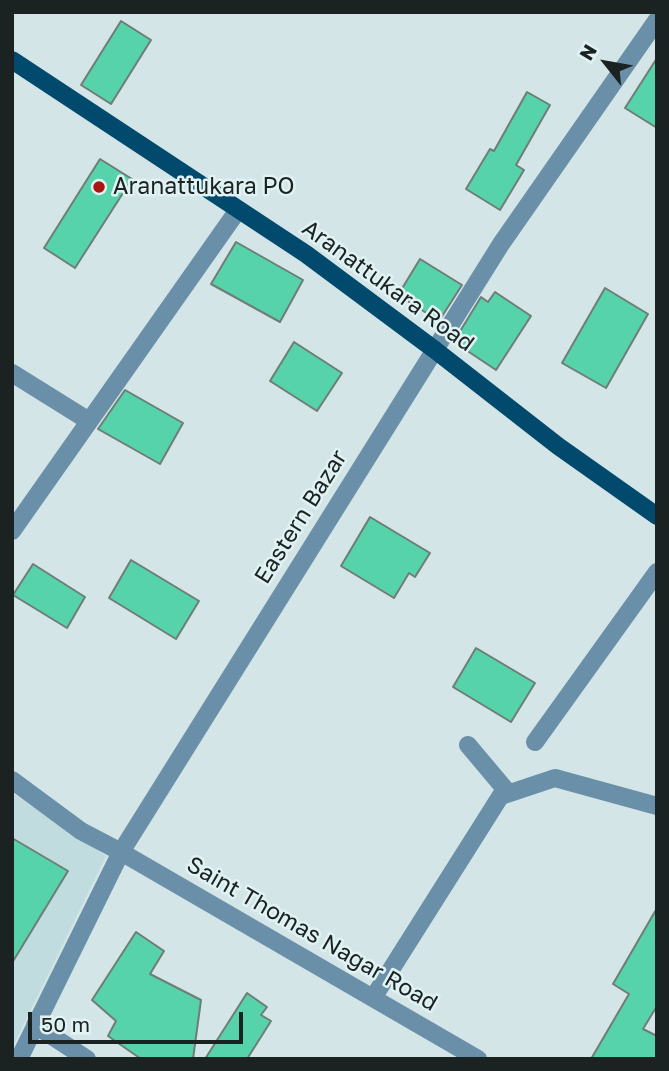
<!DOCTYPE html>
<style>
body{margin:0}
#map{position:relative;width:669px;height:1071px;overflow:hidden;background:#d3e5e6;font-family:"Golos Text",sans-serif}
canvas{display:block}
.frame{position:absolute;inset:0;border:14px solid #1b2222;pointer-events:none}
.north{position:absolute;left:571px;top:28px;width:70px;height:70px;-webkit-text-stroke:5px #e0f2f3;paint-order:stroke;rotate:301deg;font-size:19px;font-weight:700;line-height:28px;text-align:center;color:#1b2222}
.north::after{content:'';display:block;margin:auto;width:24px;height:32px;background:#1b2222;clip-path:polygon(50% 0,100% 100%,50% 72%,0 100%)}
.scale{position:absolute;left:28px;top:1012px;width:215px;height:32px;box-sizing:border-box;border:4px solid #1b2222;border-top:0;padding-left:9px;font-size:21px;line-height:24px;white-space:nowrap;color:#1b2222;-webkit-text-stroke:5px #e0f2f3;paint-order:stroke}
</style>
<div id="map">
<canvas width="669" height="1071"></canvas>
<div class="frame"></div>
<div class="north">N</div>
<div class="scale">50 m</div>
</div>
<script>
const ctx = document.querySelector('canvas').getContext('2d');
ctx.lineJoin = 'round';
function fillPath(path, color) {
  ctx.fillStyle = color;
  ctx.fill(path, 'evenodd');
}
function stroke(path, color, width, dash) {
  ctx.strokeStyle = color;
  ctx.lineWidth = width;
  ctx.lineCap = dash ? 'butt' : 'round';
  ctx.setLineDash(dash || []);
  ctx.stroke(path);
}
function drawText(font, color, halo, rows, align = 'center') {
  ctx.font = font + ' "Golos Text",sans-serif';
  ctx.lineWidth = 5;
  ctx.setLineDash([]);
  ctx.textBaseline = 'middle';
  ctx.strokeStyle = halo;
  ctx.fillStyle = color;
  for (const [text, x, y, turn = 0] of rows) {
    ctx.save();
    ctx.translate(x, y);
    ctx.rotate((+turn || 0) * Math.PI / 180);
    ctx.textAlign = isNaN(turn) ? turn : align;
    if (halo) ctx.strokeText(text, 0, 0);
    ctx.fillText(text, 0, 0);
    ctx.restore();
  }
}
const built = new Path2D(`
 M 12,793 L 106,856 L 12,1048 Z`);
const building = new Path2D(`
 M 121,21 L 151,40 L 111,104 L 81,85 Z
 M 657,58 L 657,128 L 625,108 Z
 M 527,92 L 550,105 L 516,165 L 524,170 L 500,210 L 466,189 L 490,149 L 494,151 Z
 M 100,159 L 132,179 L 75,268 L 44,248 Z
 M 236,242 L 303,280 L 280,322 L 211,284 Z
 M 420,259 L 462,285 L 439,321 L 398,295 Z
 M 605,288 L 648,314 L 606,388 L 562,363 Z
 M 495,292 L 531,316 L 496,370 L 460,346 L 465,337 L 459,333 L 481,297 L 488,302 Z
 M 294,342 L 342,373 L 317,411 L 270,381 Z
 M 125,390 L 183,423 L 160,464 L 98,429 Z
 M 370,517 L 430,553 L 415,577 L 409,573 L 394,598 L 341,566 Z
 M 131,560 L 199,601 L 176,639 L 109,598 Z
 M 33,564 L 85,597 L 67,628 L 13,595 Z
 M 476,648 L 535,683 L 511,722 L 453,687 Z
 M 12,838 L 68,871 L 12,963 Z
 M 657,908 L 657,1006 L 643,1029 L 657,1036 L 657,1059 L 591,1059 L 629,994 L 613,984 Z
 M 136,932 L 164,951 L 150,974 L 201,1000 L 193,1059 L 141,1059 L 108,1036 L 116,1021 L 92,1000 Z
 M 247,993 L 267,1007 L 261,1015 L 271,1021 L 247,1059 L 205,1059 Z`);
const minor = new Path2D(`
 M 12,373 L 89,421
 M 12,531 L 238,210
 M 535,742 L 657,572
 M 12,780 L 81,831 L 121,852 L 478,1059
 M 501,796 L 555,778 L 657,806
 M 373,998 L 505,789 L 468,745
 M 35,1025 L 87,1059
 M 19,1059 L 121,852 L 501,244 L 657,20`);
const major = new Path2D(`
 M 12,60 L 306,254 L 435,350 L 558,446 L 657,516`);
const markers = [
 [99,187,7,"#a91611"]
];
const poiNames = [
 ["Aranattukara PO",113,187]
];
const streetNames = [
 ["Aranattukara Road",388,286,36],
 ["Eastern Bazar",301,517,-58],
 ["Saint Thomas Nagar Road",312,934,30]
];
fillPath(built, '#c0dcde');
fillPath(building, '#56d3ab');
stroke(building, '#6e7d77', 2);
stroke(minor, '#6a8fa9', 18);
stroke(major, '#024a6d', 18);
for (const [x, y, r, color] of markers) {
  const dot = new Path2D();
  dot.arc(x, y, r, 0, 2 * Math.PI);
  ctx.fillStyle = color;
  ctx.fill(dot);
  stroke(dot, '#e0f2f3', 2.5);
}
drawText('23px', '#1b2222', '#e0f2f3', poiNames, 'left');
drawText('23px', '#1b2222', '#e0f2f3', streetNames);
</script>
